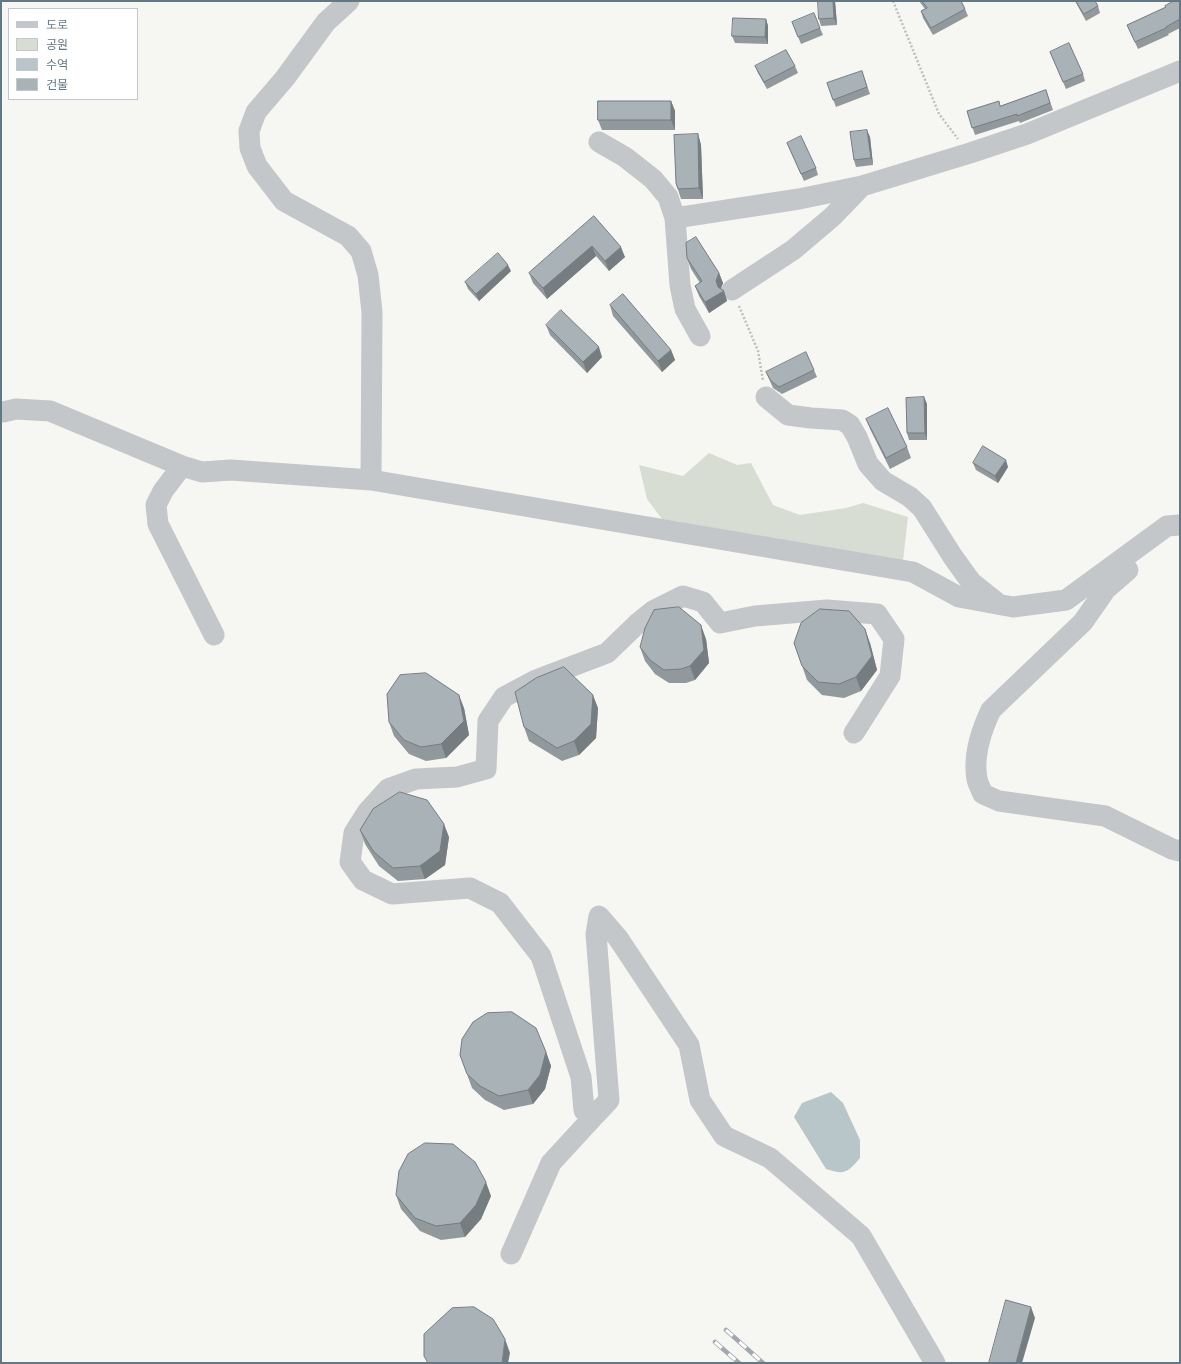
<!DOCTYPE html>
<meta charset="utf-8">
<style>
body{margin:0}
#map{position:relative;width:1181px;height:1364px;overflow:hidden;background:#f6f6f2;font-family:"DM Sans","Noto Sans KR",sans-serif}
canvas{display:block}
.frame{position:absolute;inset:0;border:2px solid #647785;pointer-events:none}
.legend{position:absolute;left:8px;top:8px;width:130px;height:92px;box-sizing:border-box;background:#fff;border:1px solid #c1c9ce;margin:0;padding:5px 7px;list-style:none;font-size:12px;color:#647785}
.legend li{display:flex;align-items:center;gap:8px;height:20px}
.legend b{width:20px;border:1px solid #c1c9ce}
</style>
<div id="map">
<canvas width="1181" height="1364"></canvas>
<div class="frame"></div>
<ul class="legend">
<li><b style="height:5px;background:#c3c7ca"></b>도로</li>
<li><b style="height:11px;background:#d7ddd3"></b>공원</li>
<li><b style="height:11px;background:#b8c6c9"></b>수역</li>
<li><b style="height:11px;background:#a9b2b7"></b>건물</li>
</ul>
</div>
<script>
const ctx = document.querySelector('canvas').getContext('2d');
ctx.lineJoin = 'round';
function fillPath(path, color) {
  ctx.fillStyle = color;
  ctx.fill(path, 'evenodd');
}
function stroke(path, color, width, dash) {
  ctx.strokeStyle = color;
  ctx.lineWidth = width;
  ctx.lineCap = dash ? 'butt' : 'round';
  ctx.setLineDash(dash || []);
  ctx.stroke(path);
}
const green = new Path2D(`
 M 709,453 L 737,465 L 751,463 L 773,505 L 800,515 L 846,508 L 863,503 L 908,517 L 903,561 L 662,519 L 647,499 L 639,465 L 683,476 Z`);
const water = new Path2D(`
 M 831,1092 L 843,1103 L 860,1140 L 860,1158 C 847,1173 845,1175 826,1169 L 794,1117 L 802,1103 Z`);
const path = new Path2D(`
 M 893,1 L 939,114 L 958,139
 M 739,306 L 758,351 L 763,381`);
const minor = new Path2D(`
 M 349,1 L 326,22 L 285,78 L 256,112 L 249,131 L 250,148 L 257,166 L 284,201 L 348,236 L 361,251 L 368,275 L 372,312 L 371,480
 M 599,142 L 625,157 L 653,179 L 668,197 L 675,218 L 680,285 L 685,309 L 700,336
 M 675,218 L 799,199 L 862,186 L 970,153 L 1027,134 L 1180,71
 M 732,290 L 793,250 L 832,217 L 862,186
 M 766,397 L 788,415 L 811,418 L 842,420 L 850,425 L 857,437 L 868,464 L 883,481 L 910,497 L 922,508 L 953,557 L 971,582 L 996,602
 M 3,412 L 16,409 L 50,411 L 182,466 L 202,472 L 231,470 L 371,480 L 913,572 L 959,597 L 1013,607 L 1066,600 L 1167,526 L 1180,525
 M 182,466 L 163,491 L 156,505 L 158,524 L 214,635
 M 1128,570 L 1106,589 L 1083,622 L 991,710 C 981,731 973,757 977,779 C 978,784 981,789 983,794 L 999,801 L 1105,816 L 1172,849 L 1180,851
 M 854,733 L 890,676 L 894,639 L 877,614 L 827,610 L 755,616 L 720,623 L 703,602 L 683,596 L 653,611 L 637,624 L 607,653 L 536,680 L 504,697 L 488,721 L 486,769 L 457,777 L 416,779 L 388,789 L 368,811 L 354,833 L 350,862 L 363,880 L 392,894 L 470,888 L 500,903 L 541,956 L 581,1077 L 584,1110 L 596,1114 L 609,1100 L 596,934 L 599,916 L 618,938 L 689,1045 L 700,1100 L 724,1136 L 770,1158 L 861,1236 L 935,1363
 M 511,1254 L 551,1163 L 596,1114`);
const rail = new Path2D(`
 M 726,1330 L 763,1363
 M 715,1342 L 739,1363`);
const wall = new Path2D(`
 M 835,1 L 837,25 L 821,26 L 819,19 Z
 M 919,1 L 961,1 L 965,9 L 968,16 L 933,35 L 923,18 L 921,11 L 925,9 Z
 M 1075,1 L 1095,1 L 1098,6 L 1100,13 L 1086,21 Z
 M 1180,1 L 1180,28 L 1168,34 L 1169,35 L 1138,49 L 1127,25 Z
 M 766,19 L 768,26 L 768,44 L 735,43 L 732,36 Z
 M 792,22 L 820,28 L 823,35 L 801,44 Z
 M 1050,52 L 1083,74 L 1085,81 L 1066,89 Z
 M 755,66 L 795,66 L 798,73 L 767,89 L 758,73 Z
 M 862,71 L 870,94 L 836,107 L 827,83 Z
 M 1046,90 L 1053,110 L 1020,123 L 1019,121 L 975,135 L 967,111 L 1000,106 Z
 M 671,101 L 675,111 L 675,130 L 602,130 L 598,120 Z
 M 698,134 L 701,145 L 703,199 L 681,199 L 676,183 Z
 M 870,137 L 873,165 L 856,167 L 854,160 Z
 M 787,143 L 816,168 L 818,175 L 804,181 Z
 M 594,216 L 625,257 L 609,271 L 596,256 L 547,299 L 533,283 L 529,273 Z
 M 687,258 L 719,273 L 723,283 L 721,288 L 724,291 L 727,301 L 709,313 L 699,296 L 695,286 L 700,283 L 691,269 Z
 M 511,271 L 479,301 L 468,289 L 465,282 Z
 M 610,305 L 671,350 L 675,360 L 662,372 L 613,316 Z
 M 546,325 L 602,357 L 587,373 L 550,335 Z
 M 814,370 L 817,377 L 782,394 L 773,388 L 766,372 Z
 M 924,397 L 927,404 L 927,440 L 909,440 L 907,433 Z
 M 866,419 L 907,447 L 911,458 L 890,469 L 870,429 Z
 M 973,463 L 1008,467 L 998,483 L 976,470 Z
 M 706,639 L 709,663 L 695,680 L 686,683 L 669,683 L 655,674 L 645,661 L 640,647 Z
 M 794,643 L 870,643 L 877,670 L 861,691 L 844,698 L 822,695 L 807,680 Z
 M 464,708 L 469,735 L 446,758 L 426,761 L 409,754 L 394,736 L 389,722 Z
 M 598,708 L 596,738 L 579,755 L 562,761 L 529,741 L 524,727 Z
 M 360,830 L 449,837 L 445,865 L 425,879 L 398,881 L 379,866 L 365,844 Z
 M 546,1052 L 551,1066 L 545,1089 L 533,1104 L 504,1110 L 485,1100 L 472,1088 L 460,1055 Z
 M 396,1195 L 491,1196 L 481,1219 L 465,1237 L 441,1240 L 420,1231 L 401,1209 Z`);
const shadedWall = new Path2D(`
 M 833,1 L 835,1 L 837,25 L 834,18 Z
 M 766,19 L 768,26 L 768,44 L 765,37 Z
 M 671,101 L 675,111 L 675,130 L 671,120 Z
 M 867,130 L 870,137 L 873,165 L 871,158 Z
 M 698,134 L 701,145 L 703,199 L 699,188 Z
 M 592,246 L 596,256 L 547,299 L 543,288 Z
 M 621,247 L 625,257 L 609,271 L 605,261 Z
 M 508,265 L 511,271 L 479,301 L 476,294 Z
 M 719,273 L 723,283 L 720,291 L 716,281 Z
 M 724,291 L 727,301 L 709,313 L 705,302 Z
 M 599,347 L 602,357 L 587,373 L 583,362 Z
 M 671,350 L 675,360 L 662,372 L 658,361 Z
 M 924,397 L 927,404 L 927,440 L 925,433 Z
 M 1006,460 L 1008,467 L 998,483 L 995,476 Z
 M 701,625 L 706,639 L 709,663 L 695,680 L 690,666 Z
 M 865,629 L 870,643 L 877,670 L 861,691 L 856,677 Z
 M 459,695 L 464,708 L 469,735 L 446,758 L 441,744 Z
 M 593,695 L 598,708 L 596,738 L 579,755 L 574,741 Z
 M 444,824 L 449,837 L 445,865 L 425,879 L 420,866 Z
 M 546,1052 L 551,1066 L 545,1089 L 533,1104 L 528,1090 Z
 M 486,1182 L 491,1196 L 481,1219 L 465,1237 L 460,1223 Z
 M 1031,1307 L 1035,1318 L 1022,1363 L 1016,1363 Z
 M 505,1339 L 510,1353 L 508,1363 L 502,1363 Z`);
const building = new Path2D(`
 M 818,1 L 833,1 L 834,18 L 819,19 Z
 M 922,1 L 961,1 L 965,9 L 931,28 L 921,11 L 927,8 Z
 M 1076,1 L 1095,1 L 1098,6 L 1084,14 Z
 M 1174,1 L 1180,1 L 1180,19 L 1166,27 L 1166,28 L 1135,42 L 1127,25 L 1166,7 L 1165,6 Z
 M 814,13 L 820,28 L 798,37 L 792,22 Z
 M 733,18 L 766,19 L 765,37 L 732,36 Z
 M 1069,43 L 1083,74 L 1063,82 L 1050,52 Z
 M 786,50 L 795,66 L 764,82 L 755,66 Z
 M 862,71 L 867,87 L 833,100 L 827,83 Z
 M 1046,90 L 1050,103 L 1017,116 L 1017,114 L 972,128 L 967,111 L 999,101 L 1000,106 Z
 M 598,101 L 671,101 L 671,120 L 598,120 Z
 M 867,130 L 871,158 L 854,160 L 850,132 Z
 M 698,134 L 699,188 L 678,189 L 676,183 L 674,135 Z
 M 801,136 L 816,168 L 801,174 L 787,143 Z
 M 594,216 L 621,247 L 605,261 L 592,246 L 543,288 L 529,273 Z
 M 696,237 L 719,273 L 716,281 L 718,287 L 724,291 L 705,302 L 695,286 L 702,281 L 687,258 L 686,243 Z
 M 498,253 L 508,265 L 476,294 L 465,282 Z
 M 623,294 L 671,350 L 658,361 L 610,305 Z
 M 561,310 L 599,347 L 583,362 L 546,325 Z
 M 806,352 L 814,370 L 779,387 L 771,381 L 766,372 Z
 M 924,397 L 925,433 L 907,433 L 906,398 Z
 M 888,408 L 907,447 L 886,458 L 866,419 Z
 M 983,446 L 1006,460 L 995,476 L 973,463 Z
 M 679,607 L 701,625 L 704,650 L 690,666 L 681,669 L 664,670 L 650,660 L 640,647 L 645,628 L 654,610 Z
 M 820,609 L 849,611 L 865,629 L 872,656 L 856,677 L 839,684 L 818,682 L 802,666 L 794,643 L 801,623 Z
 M 564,667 L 593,695 L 591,724 L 574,741 L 557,748 L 524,727 L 515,692 L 536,678 Z
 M 426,673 L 459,695 L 464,721 L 441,744 L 421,747 L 404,740 L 389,722 L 387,694 L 400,675 Z
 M 400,792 L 427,800 L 444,824 L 440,851 L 420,866 L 393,868 L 374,852 L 360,830 L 373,809 Z
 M 512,1012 L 536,1028 L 546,1052 L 540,1075 L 528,1090 L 499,1096 L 480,1086 L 467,1074 L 460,1055 L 462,1039 L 473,1022 L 487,1013 Z
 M 425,1143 L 453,1144 L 475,1162 L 486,1182 L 476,1205 L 460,1223 L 436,1226 L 415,1218 L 396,1195 L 399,1171 L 408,1154 Z
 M 1006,1300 L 1031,1307 L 1016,1363 L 989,1363 Z
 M 474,1307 L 493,1319 L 505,1339 L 502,1363 L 428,1363 L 424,1356 L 424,1334 L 452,1308 Z`);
fillPath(green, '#d7ddd3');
fillPath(water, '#b8c6c9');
stroke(path, '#bdbfc1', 2.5, [2, 2]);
stroke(minor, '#c3c7ca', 21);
stroke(rail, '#a1a9ae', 4.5);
stroke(rail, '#fff', 3, [9]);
fillPath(wall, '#91999d');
fillPath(shadedWall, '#767d80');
fillPath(building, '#a9b2b7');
stroke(building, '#767d80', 1);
</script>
